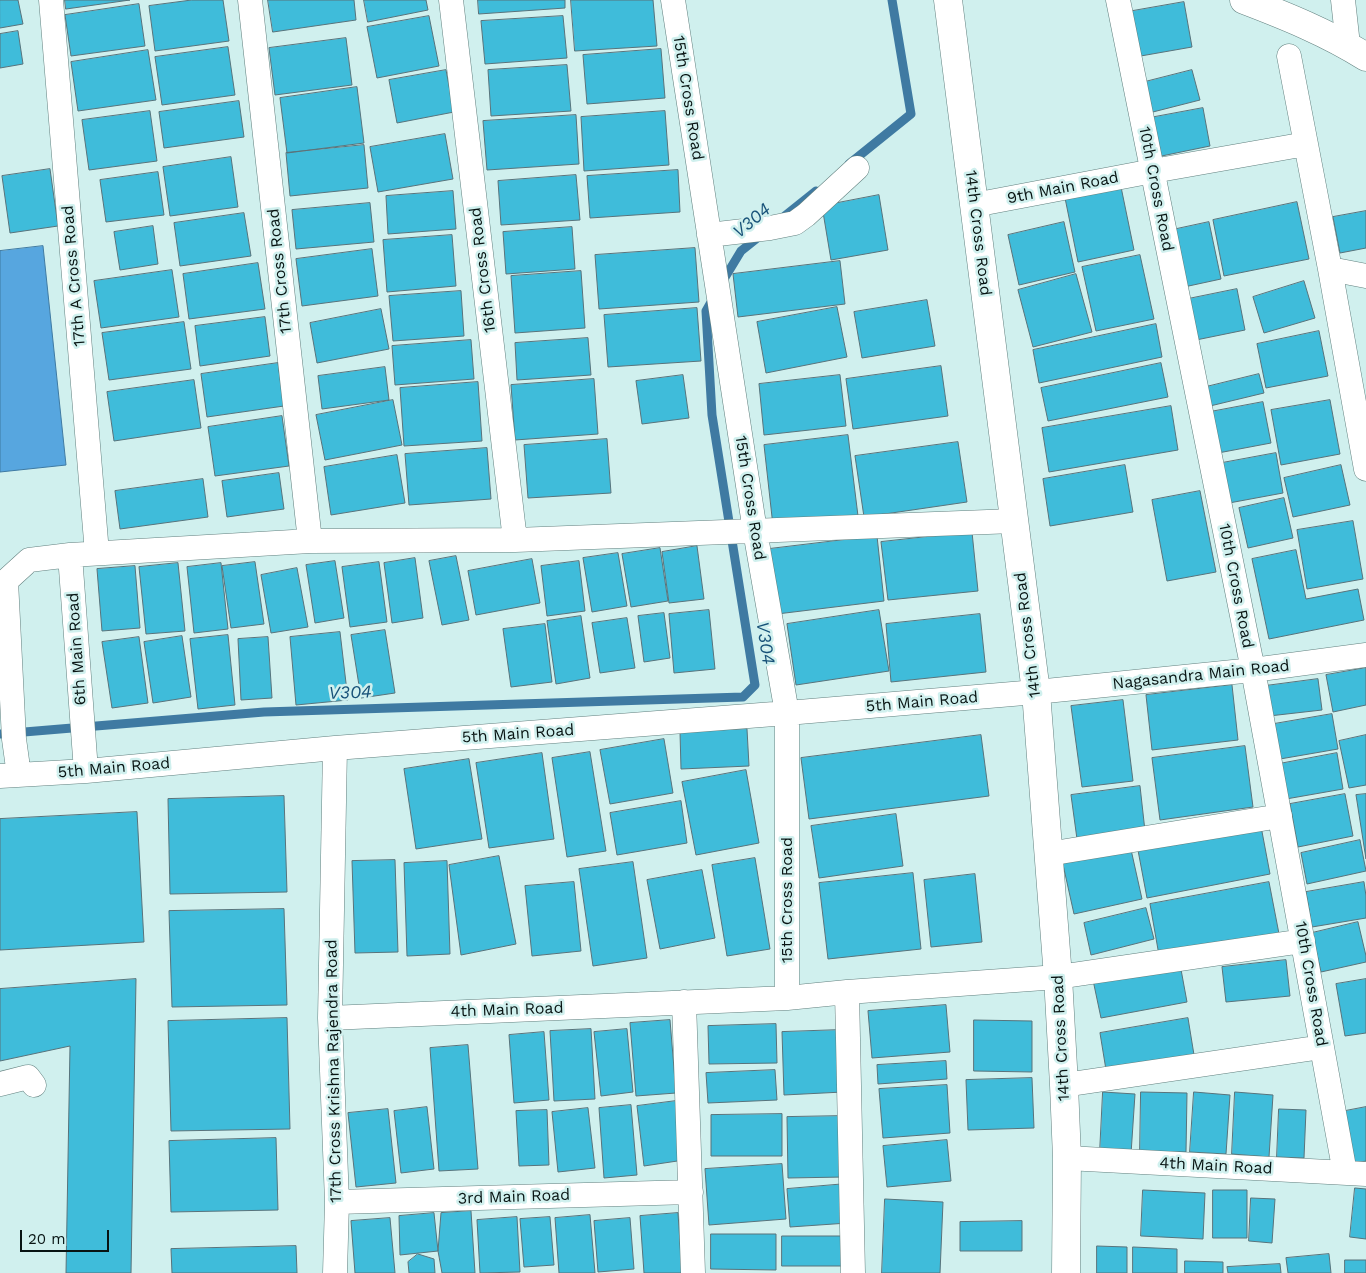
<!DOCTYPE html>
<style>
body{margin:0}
#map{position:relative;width:1366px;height:1273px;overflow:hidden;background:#d0f0ee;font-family:"Work Sans",sans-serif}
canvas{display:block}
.scale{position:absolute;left:20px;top:1230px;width:89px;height:22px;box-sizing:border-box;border:2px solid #081413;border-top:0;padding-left:6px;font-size:15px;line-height:18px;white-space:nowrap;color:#081413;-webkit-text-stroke:4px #d0f0ee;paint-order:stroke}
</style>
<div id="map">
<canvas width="1366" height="1273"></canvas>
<div class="scale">20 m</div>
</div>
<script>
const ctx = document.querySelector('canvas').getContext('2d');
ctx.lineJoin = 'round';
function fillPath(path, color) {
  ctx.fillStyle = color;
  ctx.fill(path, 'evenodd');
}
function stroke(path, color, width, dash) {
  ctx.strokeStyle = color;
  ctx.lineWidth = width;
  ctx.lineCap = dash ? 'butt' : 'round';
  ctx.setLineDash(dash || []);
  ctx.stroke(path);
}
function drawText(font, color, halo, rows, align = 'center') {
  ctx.font = font + ' "Work Sans",sans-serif';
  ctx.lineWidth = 5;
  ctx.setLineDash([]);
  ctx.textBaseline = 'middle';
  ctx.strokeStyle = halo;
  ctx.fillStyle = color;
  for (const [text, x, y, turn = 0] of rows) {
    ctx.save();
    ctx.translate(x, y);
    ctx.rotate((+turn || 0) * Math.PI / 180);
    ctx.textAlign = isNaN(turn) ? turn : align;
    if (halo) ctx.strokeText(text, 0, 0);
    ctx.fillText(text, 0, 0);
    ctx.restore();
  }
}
const water = new Path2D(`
 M 43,246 L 66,465 L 0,472 L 0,251 Z`);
const stream = new Path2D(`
 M 849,164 L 911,114 L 892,0
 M 781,219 L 816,191
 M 721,284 L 741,251 L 761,235
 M 0,734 L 264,712 L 743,697 L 755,685 L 712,415 L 706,311 L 714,297`);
const building = new Path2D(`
 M 0,0 L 18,0 L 23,24 L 0,28 Z
 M 65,0 L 130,0 L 66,9 Z
 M 192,0 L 223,0 L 229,41 L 155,51 L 149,6 Z
 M 268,0 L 354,0 L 356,20 L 273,32 Z
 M 364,0 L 426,0 L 428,10 L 368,22 Z
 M 478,0 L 565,0 L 565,8 L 479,14 Z
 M 571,0 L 653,0 L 657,46 L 575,51 Z
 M 1184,2 L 1192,47 L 1135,57 L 1127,12 Z
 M 139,4 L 145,46 L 71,56 L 65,15 Z
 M 429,16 L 439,66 L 377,78 L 367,27 Z
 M 563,16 L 567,58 L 485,64 L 481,21 Z
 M 18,31 L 23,64 L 0,68 L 0,34 Z
 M 346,38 L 352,85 L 275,95 L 269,48 Z
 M 228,47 L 235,95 L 162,105 L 155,57 Z
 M 661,49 L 665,98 L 587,104 L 583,55 Z
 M 148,50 L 156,100 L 78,111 L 71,62 Z
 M 567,65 L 571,111 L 491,116 L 488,70 Z
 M 446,70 L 454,112 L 397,123 L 389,80 Z
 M 1192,70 L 1200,100 L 1145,114 L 1137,84 Z
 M 357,87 L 364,143 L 287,153 L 280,98 Z
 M 239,101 L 244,137 L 164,148 L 159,112 Z
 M 1203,108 L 1210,146 L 1152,158 L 1144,119 Z
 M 150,111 L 157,161 L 89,170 L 82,120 Z
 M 665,111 L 669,165 L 584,171 L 581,117 Z
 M 576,115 L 579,164 L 487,170 L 483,121 Z
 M 445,134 L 453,179 L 378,192 L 370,147 Z
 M 364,145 L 368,188 L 290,196 L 286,153 Z
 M 231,157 L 238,207 L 170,216 L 163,167 Z
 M 50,169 L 58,226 L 10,233 L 2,176 Z
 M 678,170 L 680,212 L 590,218 L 587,176 Z
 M 158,172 L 164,215 L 106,222 L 100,180 Z
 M 576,175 L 580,220 L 501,225 L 498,181 Z
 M 1120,182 L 1134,250 L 1078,262 L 1064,193 Z
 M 453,191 L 456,229 L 388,234 L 386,196 Z
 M 879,195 L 888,250 L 831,260 L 822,206 Z
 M 1297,202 L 1309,259 L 1224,276 L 1213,220 Z
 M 370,203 L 374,242 L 296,249 L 292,210 Z
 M 1366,211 L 1366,248 L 1340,253 L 1333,217 Z
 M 244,213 L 251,256 L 180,266 L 174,223 Z
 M 1064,222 L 1075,272 L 1019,285 L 1008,235 Z
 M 1209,222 L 1221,279 L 1184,287 L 1172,230 Z
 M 153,226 L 158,264 L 120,270 L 114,232 Z
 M 572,227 L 575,269 L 506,274 L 503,232 Z
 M 452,235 L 456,286 L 387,292 L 383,240 Z
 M 695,248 L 699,302 L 599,309 L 595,255 Z
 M 372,249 L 378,296 L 302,306 L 296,259 Z
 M 1140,255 L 1154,319 L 1096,331 L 1082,267 Z
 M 840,261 L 845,304 L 738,317 L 733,274 Z
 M 258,263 L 265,309 L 189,319 L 183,274 Z
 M 172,270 L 179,317 L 101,328 L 94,281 Z
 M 581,271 L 585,328 L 515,333 L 511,276 Z
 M 1076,274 L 1092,332 L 1033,347 L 1018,290 Z
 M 1304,281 L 1315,318 L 1264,333 L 1253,297 Z
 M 1237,289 L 1245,330 L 1196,340 L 1188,299 Z
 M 461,291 L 464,336 L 393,341 L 389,296 Z
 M 927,300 L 935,346 L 862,358 L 854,312 Z
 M 837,307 L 847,357 L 766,373 L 757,322 Z
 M 697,308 L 701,361 L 608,367 L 604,315 Z
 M 381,309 L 389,349 L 317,363 L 310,323 Z
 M 265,317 L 270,356 L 200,366 L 195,326 Z
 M 184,322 L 191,369 L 109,380 L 102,333 Z
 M 1156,324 L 1162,357 L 1039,383 L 1033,350 Z
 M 1319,331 L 1328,376 L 1266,388 L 1257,344 Z
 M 588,338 L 591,375 L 517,380 L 515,343 Z
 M 471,340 L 474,379 L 395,385 L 392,346 Z
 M 278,363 L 284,406 L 207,417 L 201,374 Z
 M 1161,363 L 1168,397 L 1048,421 L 1041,388 Z
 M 941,366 L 948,416 L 853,429 L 846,379 Z
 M 385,367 L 389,400 L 322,409 L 318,376 Z
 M 1259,374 L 1264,393 L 1210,406 L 1206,387 Z
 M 683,375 L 689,418 L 642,424 L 636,381 Z
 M 840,375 L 846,426 L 764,435 L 759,384 Z
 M 594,379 L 598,434 L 515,440 L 511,385 Z
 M 194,380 L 201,428 L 114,441 L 107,392 Z
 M 478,382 L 482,441 L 404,446 L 400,388 Z
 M 393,400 L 402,445 L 325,460 L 316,415 Z
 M 1330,400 L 1340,454 L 1281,465 L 1271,410 Z
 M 1263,402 L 1271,443 L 1218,453 L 1210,412 Z
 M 1171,406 L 1178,450 L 1049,472 L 1042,428 Z
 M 282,416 L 289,466 L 215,476 L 208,427 Z
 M 848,435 L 858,516 L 773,526 L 764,445 Z
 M 607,439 L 611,493 L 528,498 L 524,445 Z
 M 958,442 L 967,502 L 864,517 L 855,456 Z
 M 487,448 L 491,499 L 409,505 L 405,454 Z
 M 1276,453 L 1283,493 L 1229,503 L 1222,463 Z
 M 397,455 L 405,503 L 331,515 L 324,467 Z
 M 1125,465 L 1133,512 L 1050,526 L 1043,479 Z
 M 1341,465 L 1350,505 L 1293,517 L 1284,478 Z
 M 279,473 L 284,509 L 227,517 L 222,481 Z
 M 203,479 L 208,517 L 120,529 L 115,491 Z
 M 1200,491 L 1216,572 L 1167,581 L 1152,500 Z
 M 1284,498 L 1293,538 L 1248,548 L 1239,508 Z
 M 1353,521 L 1363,579 L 1307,589 L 1297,530 Z
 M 972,532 L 978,591 L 888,600 L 881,542 Z
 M 877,536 L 884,601 L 777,614 L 769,549 Z
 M 697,546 L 704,599 L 669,603 L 662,552 Z
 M 660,548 L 668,601 L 631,607 L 622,554 Z
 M 1296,550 L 1306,599 L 1358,589 L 1364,620 L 1269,639 L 1252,559 Z
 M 618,553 L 627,606 L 592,612 L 583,558 Z
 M 456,556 L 469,620 L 442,625 L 429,561 Z
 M 415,558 L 423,618 L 392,623 L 384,563 Z
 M 532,559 L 540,603 L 476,615 L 468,571 Z
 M 335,561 L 344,618 L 315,623 L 306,565 Z
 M 579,561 L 585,611 L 547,616 L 541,566 Z
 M 255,562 L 264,624 L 231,628 L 222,566 Z
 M 379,562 L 387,622 L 350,627 L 342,567 Z
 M 178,563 L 185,631 L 146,634 L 139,567 Z
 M 221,563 L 228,629 L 194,633 L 187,567 Z
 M 135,566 L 140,628 L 102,631 L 97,569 Z
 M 297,568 L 308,627 L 271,633 L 261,575 Z
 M 709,610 L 715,669 L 674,673 L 669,614 Z
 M 879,610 L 889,671 L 796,685 L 787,624 Z
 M 664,613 L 670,658 L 644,662 L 638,616 Z
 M 980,614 L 986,672 L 891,682 L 886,624 Z
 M 581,616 L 590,678 L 556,684 L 547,621 Z
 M 627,618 L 635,668 L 600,673 L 592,623 Z
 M 545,624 L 552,682 L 511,687 L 503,629 Z
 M 385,630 L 395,693 L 361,698 L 351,635 Z
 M 340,632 L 348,700 L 296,705 L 290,637 Z
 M 228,635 L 235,705 L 198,709 L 190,639 Z
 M 182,636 L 191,697 L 153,703 L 144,642 Z
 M 139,637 L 148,703 L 112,708 L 102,642 Z
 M 268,637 L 272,698 L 241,700 L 238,639 Z
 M 1366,668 L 1366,705 L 1333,712 L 1326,675 Z
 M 1318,679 L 1322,710 L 1269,716 L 1265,686 Z
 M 1232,685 L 1238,740 L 1152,750 L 1146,695 Z
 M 1123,700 L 1133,781 L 1082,787 L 1071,706 Z
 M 1332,714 L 1338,749 L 1280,759 L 1274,724 Z
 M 747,729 L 749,766 L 681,769 L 680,732 Z
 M 981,735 L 989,796 L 809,819 L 801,758 Z
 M 1366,735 L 1366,785 L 1349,788 L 1339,741 Z
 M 664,739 L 673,793 L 610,804 L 600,750 Z
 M 1245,746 L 1253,807 L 1160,820 L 1152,758 Z
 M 590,752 L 606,851 L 567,857 L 552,758 Z
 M 542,753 L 554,839 L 489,848 L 476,763 Z
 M 1337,753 L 1343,789 L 1286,799 L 1279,764 Z
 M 469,759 L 482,839 L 416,849 L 404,769 Z
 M 746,770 L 759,843 L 696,855 L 682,782 Z
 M 1140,786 L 1145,831 L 1077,839 L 1071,795 Z
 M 1345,794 L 1353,836 L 1298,847 L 1290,804 Z
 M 1366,794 L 1366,859 L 1356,795 Z
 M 284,796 L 287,892 L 170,894 L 168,799 Z
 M 681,801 L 687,843 L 617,855 L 610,813 Z
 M 137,812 L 144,942 L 0,950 L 0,819 Z
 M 896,814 L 903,866 L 819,878 L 811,826 Z
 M 1260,821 L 1270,874 L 1147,898 L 1137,845 Z
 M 1360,840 L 1366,871 L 1307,884 L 1301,853 Z
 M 1130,845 L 1142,899 L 1074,914 L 1062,860 Z
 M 499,856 L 516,944 L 461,955 L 449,865 Z
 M 755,858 L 770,949 L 727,956 L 712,865 Z
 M 395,860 L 398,952 L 355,953 L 352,861 Z
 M 447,861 L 450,954 L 407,956 L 404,863 Z
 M 633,862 L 647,958 L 593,966 L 579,869 Z
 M 702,870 L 715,938 L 660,949 L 647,880 Z
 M 913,873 L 921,949 L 828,959 L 819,883 Z
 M 975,874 L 982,942 L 931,947 L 924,880 Z
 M 574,882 L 581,951 L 532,956 L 525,886 Z
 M 1269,882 L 1280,939 L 1160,961 L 1150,904 Z
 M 1364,882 L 1366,896 L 1366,918 L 1312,927 L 1306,892 Z
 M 1146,908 L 1154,939 L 1091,955 L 1084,923 Z
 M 284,909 L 287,1005 L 172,1007 L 169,911 Z
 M 1358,922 L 1366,956 L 1366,962 L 1321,972 L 1312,933 Z
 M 1286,960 L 1290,996 L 1226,1002 L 1222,967 Z
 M 1180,964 L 1187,1002 L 1101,1018 L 1093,980 Z
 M 136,979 L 131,1273 L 66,1273 L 70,1046 L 0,1061 L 0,989 Z
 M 1366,979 L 1366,1033 L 1345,1036 L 1336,984 Z
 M 946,1005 L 950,1052 L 872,1058 L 868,1011 Z
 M 287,1018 L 290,1129 L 171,1131 L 168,1021 Z
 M 1188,1018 L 1195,1061 L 1107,1076 L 1100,1033 Z
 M 670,1020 L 676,1093 L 636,1096 L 630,1023 Z
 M 974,1020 L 1032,1021 L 1032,1072 L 974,1071 Z
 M 776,1024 L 777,1063 L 709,1064 L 708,1026 Z
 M 591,1029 L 595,1099 L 554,1101 L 550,1031 Z
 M 627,1029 L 633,1092 L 601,1096 L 594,1032 Z
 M 840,1030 L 843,1092 L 784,1095 L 782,1032 Z
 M 544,1032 L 549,1100 L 514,1103 L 509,1035 Z
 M 468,1045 L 478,1169 L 439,1171 L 430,1048 Z
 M 946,1061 L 947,1079 L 878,1084 L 877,1065 Z
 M 775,1070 L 777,1100 L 708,1103 L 706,1073 Z
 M 1032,1078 L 1034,1128 L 968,1130 L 966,1080 Z
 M 947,1085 L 950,1133 L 883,1138 L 879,1089 Z
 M 1103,1092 L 1135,1094 L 1131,1154 L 1100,1152 Z
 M 1141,1092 L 1187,1093 L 1186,1152 L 1140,1152 Z
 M 1194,1092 L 1230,1095 L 1226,1154 L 1190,1152 Z
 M 1235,1092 L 1273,1095 L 1269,1157 L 1232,1154 Z
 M 676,1101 L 684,1160 L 644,1166 L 637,1106 Z
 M 631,1105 L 637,1175 L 604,1178 L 599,1108 Z
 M 427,1107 L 434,1169 L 401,1173 L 394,1111 Z
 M 1366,1107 L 1366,1161 L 1349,1164 L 1340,1112 Z
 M 588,1108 L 595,1168 L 558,1172 L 552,1112 Z
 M 388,1109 L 396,1183 L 356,1187 L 348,1113 Z
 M 1279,1109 L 1306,1110 L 1304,1158 L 1277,1157 Z
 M 547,1110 L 549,1165 L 519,1166 L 516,1111 Z
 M 782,1114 L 782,1156 L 711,1156 L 711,1115 Z
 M 843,1116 L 844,1177 L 788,1178 L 787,1117 Z
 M 276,1138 L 278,1210 L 171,1212 L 169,1141 Z
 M 947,1140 L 951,1181 L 887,1187 L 883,1146 Z
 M 782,1164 L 786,1219 L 709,1225 L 705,1169 Z
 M 846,1184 L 848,1223 L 790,1227 L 787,1189 Z
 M 1355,1188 L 1366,1189 L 1366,1239 L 1350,1237 Z
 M 1143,1190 L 1205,1193 L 1203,1239 L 1141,1236 Z
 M 1213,1190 L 1247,1190 L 1247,1238 L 1213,1238 Z
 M 1251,1198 L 1275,1199 L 1272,1243 L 1249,1241 Z
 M 885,1199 L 943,1202 L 940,1273 L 882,1273 Z
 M 471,1211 L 475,1273 L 442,1273 L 438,1251 L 441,1213 Z
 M 434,1213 L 438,1251 L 400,1255 L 399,1216 Z
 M 678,1213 L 682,1273 L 644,1273 L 640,1216 Z
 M 590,1215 L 595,1273 L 559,1273 L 555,1218 Z
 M 517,1217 L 520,1272 L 480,1273 L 477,1220 Z
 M 550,1217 L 554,1265 L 524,1267 L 520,1219 Z
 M 390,1218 L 395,1273 L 355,1273 L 351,1221 Z
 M 630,1218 L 634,1269 L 598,1272 L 594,1221 Z
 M 1022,1221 L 1022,1251 L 960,1251 L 960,1222 Z
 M 711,1234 L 776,1234 L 776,1270 L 711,1269 Z
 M 782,1236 L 842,1236 L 842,1266 L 782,1266 Z
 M 296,1246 L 297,1273 L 172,1273 L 171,1249 Z
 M 1097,1246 L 1127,1247 L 1127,1273 L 1097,1273 Z
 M 1133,1247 L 1177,1249 L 1177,1273 L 1133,1273 Z
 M 418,1254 L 434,1259 L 435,1273 L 409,1273 L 408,1262 Z
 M 1329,1254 L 1331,1273 L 1288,1273 L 1286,1258 Z
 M 1345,1260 L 1366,1260 L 1366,1273 L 1345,1273 Z
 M 1185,1261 L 1223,1262 L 1223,1273 L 1185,1273 Z
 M 1280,1264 L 1281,1273 L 1228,1273 L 1227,1267 Z`);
const street = new Path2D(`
 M 51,0 L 97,553
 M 250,0 L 310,541
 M 451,0 L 515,540
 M 673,0 L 755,531 L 787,713 L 787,998
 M 1118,0 L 1253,670 L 1345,1173
 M 1343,0 L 1348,45
 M 1289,56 L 1330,269 L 1366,469
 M 974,205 L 1153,171 L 1306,144
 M 709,235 L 770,228 L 795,223 L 806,215 L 857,168
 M 1330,269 L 1366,276
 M 86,771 L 70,555 L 310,541 L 515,540 L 1014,521
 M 19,775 L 14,739 L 6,581 L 29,560 L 70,555
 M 0,776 L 86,771 L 335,748 L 787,713 L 1036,692 L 1253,670 L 1366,655
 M 1048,854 L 1280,816
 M 847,992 L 853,1273
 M 684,1002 L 693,1273
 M 330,1018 L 787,998 L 847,992 L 1058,977 L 1303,941
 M 0,1084 L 28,1077 L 34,1085
 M 1064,1085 L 1322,1047
 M 1067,1158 L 1366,1174
 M 337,1202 L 691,1192
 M 335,1273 L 337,1202 L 330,1018 L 335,748`);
const secondary = new Path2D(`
 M 948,0 L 1036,692 L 1058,977 L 1064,1085 L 1067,1158 L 1066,1273
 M 1244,0 C 1286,16 1328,33 1366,57`);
const streetNames = [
 ["15th Cross Road",688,98,81],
 ["9th Main Road",1063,188,-11],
 ["10th Cross Road",1156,189,79],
 ["14th Cross Road",978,233,83],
 ["16th Cross Road",483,270,-97],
 ["17th Cross Road",280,271,-96],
 ["17th A Cross Road",74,276,-95],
 ["15th Cross Road",750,498,81],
 ["10th Cross Road",1236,586,79],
 ["14th Cross Road",1028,635,-97],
 ["6th Main Road",77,649,-94],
 ["Nagasandra Main Road",1201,675,-6],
 ["5th Main Road",922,702,-5],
 ["5th Main Road",518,734,-4],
 ["5th Main Road",114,768,-5],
 ["15th Cross Road",787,900,-90],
 ["10th Cross Road",1311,984,80],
 ["4th Main Road",507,1010,-2],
 ["14th Cross Road",1061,1038,-93],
 ["17th Cross Krishna Rajendra Road",334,1071,-91],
 ["4th Main Road",1216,1166,3],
 ["3rd Main Road",514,1197,-2]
];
const waterNames = [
 ["V304",752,221,-40],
 ["V304",765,643,81],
 ["V304",350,693,-2]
];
fillPath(water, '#57a6df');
stroke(water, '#3f7aa2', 1);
stroke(stream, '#3f7aa2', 9);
fillPath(building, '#3fbcda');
stroke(building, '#58737b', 1);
stroke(street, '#62807f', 25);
stroke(secondary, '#62807f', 29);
stroke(street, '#fff', 24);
stroke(secondary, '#fff', 28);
drawText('16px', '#081413', '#d0f0ee', streetNames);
drawText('italic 18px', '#175178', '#d0f0ee', waterNames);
</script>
